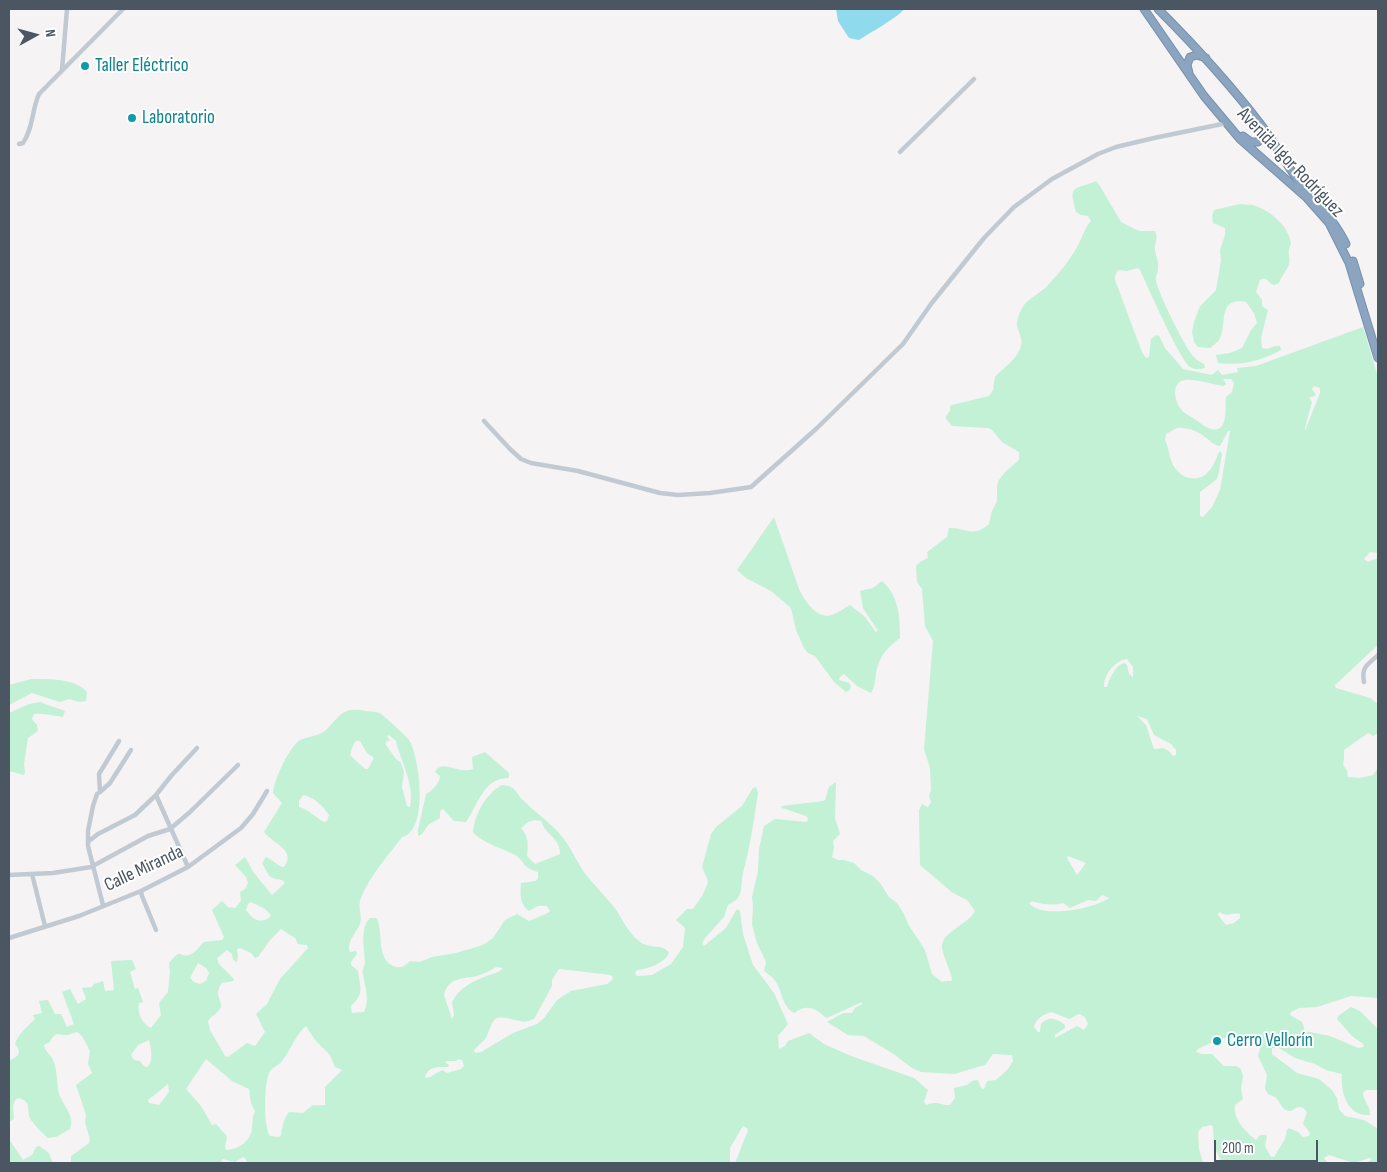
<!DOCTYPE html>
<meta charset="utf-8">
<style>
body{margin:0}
#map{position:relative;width:1387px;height:1172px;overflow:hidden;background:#f5f3f3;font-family:"Sofia Sans Condensed",sans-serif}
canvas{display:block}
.frame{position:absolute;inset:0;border:10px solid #4a5661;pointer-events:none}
.north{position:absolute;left:10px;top:10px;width:50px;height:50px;-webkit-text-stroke:4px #fff;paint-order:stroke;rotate:83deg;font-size:14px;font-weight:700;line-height:20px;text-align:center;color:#4a5661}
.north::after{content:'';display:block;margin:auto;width:18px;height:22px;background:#4a5661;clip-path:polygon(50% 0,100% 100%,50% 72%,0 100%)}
.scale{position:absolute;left:1214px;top:1140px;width:104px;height:22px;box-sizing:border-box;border:2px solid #4a5661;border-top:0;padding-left:6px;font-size:15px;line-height:18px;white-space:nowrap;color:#4a5661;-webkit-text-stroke:4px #fff;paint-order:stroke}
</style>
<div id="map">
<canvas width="1387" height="1172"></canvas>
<div class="frame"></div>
<div class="north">N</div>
<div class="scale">200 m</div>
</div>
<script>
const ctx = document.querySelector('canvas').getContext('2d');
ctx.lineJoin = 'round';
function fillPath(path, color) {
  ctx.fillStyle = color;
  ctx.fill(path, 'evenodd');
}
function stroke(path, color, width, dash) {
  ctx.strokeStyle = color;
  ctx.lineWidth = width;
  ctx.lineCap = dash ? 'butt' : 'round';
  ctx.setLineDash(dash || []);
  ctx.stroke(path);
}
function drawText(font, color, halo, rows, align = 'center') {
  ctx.font = font + ' "Sofia Sans Condensed",sans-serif';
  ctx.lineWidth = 4;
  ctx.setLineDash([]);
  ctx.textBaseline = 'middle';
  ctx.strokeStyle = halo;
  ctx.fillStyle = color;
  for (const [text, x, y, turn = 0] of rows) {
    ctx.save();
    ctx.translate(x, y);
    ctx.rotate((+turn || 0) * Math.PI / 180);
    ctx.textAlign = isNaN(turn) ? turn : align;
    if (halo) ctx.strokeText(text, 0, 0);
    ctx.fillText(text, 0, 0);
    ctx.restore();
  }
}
const green = new Path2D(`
 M 1096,181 L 1100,186 L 1121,222 L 1139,231 L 1155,231 C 1159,239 1154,242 1155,250 C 1156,256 1159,263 1158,269 C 1158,274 1155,276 1156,281 C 1159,295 1183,343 1192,355 C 1195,359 1200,362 1204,364 L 1205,368 C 1201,369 1195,370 1190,367 C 1180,360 1147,285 1140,270 L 1138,268 L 1127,271 L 1118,270 L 1115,276 L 1115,280 L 1142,352 L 1146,358 L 1149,357 L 1151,339 L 1156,335 L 1159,336 L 1165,348 L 1183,369 L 1212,375 L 1218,370 L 1222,375 L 1238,372 L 1237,368 L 1256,366 L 1363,327 L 1378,377 L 1378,553 L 1370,552 L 1364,559 L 1368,562 L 1378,558 L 1378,645 L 1335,685 L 1336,688 L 1370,698 L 1378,704 L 1378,733 L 1373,736 L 1368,733 L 1344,750 L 1344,759 L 1343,765 L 1347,770 L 1348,777 L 1360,778 L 1373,775 L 1378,768 L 1378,905 L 1377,908 L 1378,910 L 1378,998 L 1351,996 L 1317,1007 L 1299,1008 L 1291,1012 L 1290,1015 L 1302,1022 L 1305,1031 L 1330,1036 L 1358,1048 L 1364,1047 L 1363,1044 L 1352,1036 L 1337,1019 L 1338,1016 L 1351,1007 L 1360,1011 L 1378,1029 L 1378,1090 L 1366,1090 L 1363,1093 C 1363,1101 1371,1106 1370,1115 C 1347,1117 1340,1091 1342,1074 L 1326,1070 L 1315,1064 L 1295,1058 L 1279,1048 L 1272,1048 L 1272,1054 L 1297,1073 L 1319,1079 L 1332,1090 L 1337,1098 L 1339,1109 L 1345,1116 L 1364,1120 L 1378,1129 L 1378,1163 L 1367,1163 L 1372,1159 L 1369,1158 L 1354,1163 L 1329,1155 L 1324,1158 L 1328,1163 L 1222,1163 L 1214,1146 L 1213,1127 L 1211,1125 L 1202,1127 L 1198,1132 L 1199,1149 L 1203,1163 L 735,1163 L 747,1133 L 748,1129 L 743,1126 L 730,1148 L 730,1163 L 247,1163 L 246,1159 L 243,1157 L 235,1162 L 223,1159 L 220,1163 L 71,1163 L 71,1156 L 89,1143 L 90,1140 L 85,1122 L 86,1115 L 76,1085 L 92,1073 L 88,1064 L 90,1051 L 82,1036 L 77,1032 C 74,1033 71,1034 68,1035 C 58,1036 56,1030 50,1042 L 44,1045 C 45,1051 49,1053 52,1058 C 57,1067 57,1080 58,1089 C 60,1104 76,1114 70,1129 L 56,1137 L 48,1138 C 42,1133 36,1127 31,1120 C 25,1111 34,1102 18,1098 L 15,1100 L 13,1106 L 14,1119 L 9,1122 L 9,1061 C 18,1056 23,1054 15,1044 C 18,1034 28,1026 35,1019 L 33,1015 L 42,1013 L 39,1001 L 48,1000 L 55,1014 L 61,1014 L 67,1027 L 74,1024 L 62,992 L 70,989 L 78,1004 L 86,999 L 82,988 L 92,987 L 94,984 L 103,981 L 105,991 L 114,990 L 111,961 L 132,960 L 136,969 L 130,972 L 135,989 L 138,988 L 143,1002 L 139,1003 C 137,1013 142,1024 151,1028 L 161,1015 L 159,1003 L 168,992 L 170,972 L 169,963 C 184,946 177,958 189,955 C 197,952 199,946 204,942 L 222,940 L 224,937 L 212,910 L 222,901 L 228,907 L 235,908 L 241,901 L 240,892 L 245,889 L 248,883 L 246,877 L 235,865 L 245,857 L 254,873 L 272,895 L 285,883 L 282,880 C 266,878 269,874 262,863 L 266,857 C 272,859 278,867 284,867 C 297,850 273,844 264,832 L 282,803 L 273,793 C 274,780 289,747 300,740 C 307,737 315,736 322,733 C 332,727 336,715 347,711 C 353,709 360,710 366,711 C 371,712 377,711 381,714 C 385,717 406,736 409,740 C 420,757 429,832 402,837 C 388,856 370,875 361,898 C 357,906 363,916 360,924 C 356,933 346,943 350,952 L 356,951 L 357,954 L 351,962 L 351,965 L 358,971 C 360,988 365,993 351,1006 L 352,1013 L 364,1012 C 370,1000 365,987 363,974 C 362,970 364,967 365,963 C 365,950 359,929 370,918 L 376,918 L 378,921 C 383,936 376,961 396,967 C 402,968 406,965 410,961 L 420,962 L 432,957 L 456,953 L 483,945 L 493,938 L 505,920 L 517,914 L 529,921 L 548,913 L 550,911 L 547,906 L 538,906 L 529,911 C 520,905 520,894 521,883 L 536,881 L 538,878 L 538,872 C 521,867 525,861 515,855 C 504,849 480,842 473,832 C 475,813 486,794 502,785 C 515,785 516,794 525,802 C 538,815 553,824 564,839 C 572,850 578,864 586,875 C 595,886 605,896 614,907 C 622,918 628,933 639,941 C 649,950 663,943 669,953 C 665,963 648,969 637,970 L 635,973 L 637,976 L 652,975 L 671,964 L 683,947 L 685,928 L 676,920 L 687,909 L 693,909 L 702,896 L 707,885 L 708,881 L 702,867 L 711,834 L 717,826 L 742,806 L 753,788 L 756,787 L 758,793 C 754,820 750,847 743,873 C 741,881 743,892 737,899 C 735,901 731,903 728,905 L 724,917 L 705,938 L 702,943 L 704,946 L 726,928 L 737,909 L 740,911 L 743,934 L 753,965 L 774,993 L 788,1024 L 778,1036 L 779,1049 L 785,1046 L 788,1041 L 809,1033 L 824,1044 L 851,1056 L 914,1078 L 928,1090 L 924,1102 L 926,1105 C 940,1100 940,1106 950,1105 L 955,1098 L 954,1088 L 967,1085 L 972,1081 L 978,1080 L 981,1088 L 984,1089 L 987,1081 L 996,1080 L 1008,1069 L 1013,1061 L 1012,1055 L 993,1054 L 985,1065 L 954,1074 L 921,1072 L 912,1068 L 895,1055 L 864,1036 L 848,1035 L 827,1022 L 843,1013 L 852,1013 L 855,1008 L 862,1004 L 862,1002 L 829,1017 L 826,1018 C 815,1007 806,1004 794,1013 C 781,1005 783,993 776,982 C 773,977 768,974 764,971 L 766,962 L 757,943 L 752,925 L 753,906 L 752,897 L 758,871 L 759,849 L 764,826 L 775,819 L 807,822 L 808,819 L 806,816 L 782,808 L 781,806 L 823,801 L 825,800 L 829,787 L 836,782 L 835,818 L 840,834 L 833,841 L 834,848 L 832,857 L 838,860 L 844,860 L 854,863 L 861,870 L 873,876 L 880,883 L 889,897 L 897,903 L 904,914 L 908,924 L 925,950 L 932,974 L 942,982 L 945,981 L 951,981 L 952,979 C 950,969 944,959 942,948 C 940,932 967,926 975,911 L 967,900 L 953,893 L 920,865 L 919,810 L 922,804 L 928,807 L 931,802 L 929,796 L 931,790 L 930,768 L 924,749 L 933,641 L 925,626 L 922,589 L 917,582 L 916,566 L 920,562 L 928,558 L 927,552 L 947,537 L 949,528 C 966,527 972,539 989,524 L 992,511 L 997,501 L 997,486 L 999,480 L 1005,472 L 1019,460 L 1019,452 L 1002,442 L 992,430 L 988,428 L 952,426 L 946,419 L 946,416 L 950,411 L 950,406 L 952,405 L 989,396 L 993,390 L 995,377 C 1003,368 1015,361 1020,349 C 1024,340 1019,334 1017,326 C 1016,321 1020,312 1022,308 C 1028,298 1041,293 1048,285 C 1060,272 1073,257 1080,241 C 1084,233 1085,228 1091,221 L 1088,216 L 1081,215 L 1076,212 C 1068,183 1074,191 1096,181 ZM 1223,379 L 1231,379 L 1234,383 L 1232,392 L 1226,397 C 1225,405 1227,422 1221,427 C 1212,435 1200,422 1193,418 C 1189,415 1184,414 1181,409 C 1175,402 1170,382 1185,380 C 1197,379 1211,384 1223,386 L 1226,384 ZM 1314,386 L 1320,388 L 1320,393 L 1305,431 L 1305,428 L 1312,402 L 1309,398 L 1316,395 L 1312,389 ZM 1177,428 C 1186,427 1198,431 1205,437 C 1211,441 1213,445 1220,446 L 1228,431 L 1230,431 L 1220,490 L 1212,507 L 1203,517 L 1200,516 L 1200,492 L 1217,479 L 1219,472 L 1222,454 L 1220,451 L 1218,454 C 1216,459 1213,467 1209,471 C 1198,484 1181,479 1173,465 C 1169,457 1169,448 1165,440 L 1166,434 ZM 1127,659 L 1133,667 L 1133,677 L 1129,674 L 1127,665 L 1125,663 C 1116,664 1109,679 1107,687 L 1104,687 C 1103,676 1115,660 1127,659 ZM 1137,716 L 1147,719 L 1154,735 L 1171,744 L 1176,750 L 1176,755 L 1173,756 L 1169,751 L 1163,748 L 1154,749 L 1146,725 ZM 389,735 L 396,741 C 401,762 415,785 410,807 L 407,806 L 402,787 L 404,772 L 401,763 L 396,759 L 386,745 L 386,741 L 390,741 L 387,736 ZM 356,741 L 360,741 L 367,753 L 374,758 L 368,769 L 365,769 L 350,755 L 353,745 ZM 303,795 C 314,797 323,806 329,815 L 327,821 L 324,822 C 315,817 308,809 299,807 L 299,801 ZM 535,820 L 541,821 C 542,823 543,826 545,829 C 551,836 561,843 560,854 L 535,864 L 527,856 C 528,843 529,837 521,828 L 528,822 ZM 1068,856 L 1086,863 L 1077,875 L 1067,858 ZM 1102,895 L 1109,898 C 1094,909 1041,919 1029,903 L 1032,901 C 1040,904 1054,906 1063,903 L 1070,908 L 1088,900 L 1096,901 ZM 251,902 L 265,909 L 271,915 L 269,918 C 258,924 253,919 246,910 L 248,904 ZM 1219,912 C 1229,918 1231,912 1240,914 L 1240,918 L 1234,923 L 1226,925 L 1218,915 ZM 281,929 L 295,938 L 298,944 L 307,945 L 308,948 L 280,979 L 267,1004 L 256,1014 L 265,1032 L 255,1046 L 247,1043 L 228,1057 L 225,1056 L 210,1030 L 208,1021 C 211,1016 217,1014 220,1009 C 225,1002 212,996 222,983 L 234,981 L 233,978 L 219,964 L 217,958 L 227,950 L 232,954 L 233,960 L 237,962 L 238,955 L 237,949 L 240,948 L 251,953 L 255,958 L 258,957 L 270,940 ZM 198,963 L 206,968 L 209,973 L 206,981 L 200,984 L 194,982 L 190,978 ZM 496,967 L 503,968 C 500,972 495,973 489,975 C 473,981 460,987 452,1002 L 454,1015 L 452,1019 L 444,995 C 448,977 463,979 477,976 C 484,974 490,971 496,967 ZM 559,969 L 611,975 L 613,978 L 612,980 L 607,984 L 571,991 L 557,1000 L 544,1018 L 537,1024 L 513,1033 L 481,1052 L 475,1053 L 474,1050 L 486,1038 L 492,1023 L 496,1018 C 510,1015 521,1026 534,1019 L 552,986 L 552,980 ZM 1052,1012 L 1069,1019 L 1079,1014 L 1085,1017 L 1088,1024 L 1084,1030 L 1077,1026 L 1055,1038 L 1055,1035 L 1065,1028 L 1065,1025 C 1056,1018 1049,1016 1041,1024 L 1040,1032 L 1038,1032 L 1034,1027 C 1036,1018 1044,1014 1052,1012 ZM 306,1026 L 315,1040 L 330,1055 L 335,1067 L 342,1070 L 325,1087 L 325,1105 C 309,1107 317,1101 303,1113 L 289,1112 C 284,1118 282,1127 281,1135 L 279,1137 L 270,1136 C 263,1127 264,1081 270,1071 C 273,1067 279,1065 282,1061 C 291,1050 295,1035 306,1026 ZM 1232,1037 L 1254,1038 L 1259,1041 L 1261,1044 L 1258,1056 L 1267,1075 L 1265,1089 L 1268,1094 L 1275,1097 C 1281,1102 1281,1111 1291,1111 C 1297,1107 1302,1104 1307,1112 L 1303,1124 L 1310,1133 L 1309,1136 L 1303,1137 L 1298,1132 L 1289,1128 L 1287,1130 L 1285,1139 L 1274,1157 L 1271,1157 L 1265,1146 L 1267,1136 L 1265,1135 L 1260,1135 L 1256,1140 C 1245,1131 1233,1120 1235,1105 L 1243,1099 L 1241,1089 L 1243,1076 L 1241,1069 L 1236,1066 L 1224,1066 L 1212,1054 L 1202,1054 L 1196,1052 L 1198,1049 L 1219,1039 ZM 149,1040 C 151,1048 154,1062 147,1067 L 144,1066 L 140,1061 L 134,1060 L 131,1055 L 138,1045 ZM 206,1059 L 232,1081 L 249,1089 L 251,1103 L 255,1111 C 252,1118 253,1122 252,1128 C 251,1141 238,1150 226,1150 L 225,1147 L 227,1138 L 226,1135 L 216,1124 L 212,1125 L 201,1106 L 186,1089 ZM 459,1059 L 462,1060 L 464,1066 L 461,1069 L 447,1073 L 442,1070 L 430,1077 L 425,1078 C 427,1066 438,1067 448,1067 L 449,1066 L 448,1064 L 445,1063 L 447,1061 L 456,1061 ZM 168,1084 L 169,1092 L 159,1105 L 149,1103 L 148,1100 Z
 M 1240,204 C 1245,205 1251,204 1256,206 C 1272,212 1289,227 1291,244 C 1286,253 1291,257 1289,264 C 1287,271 1281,276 1279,283 L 1274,285 C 1268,283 1267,276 1260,280 L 1256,292 L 1262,300 L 1262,306 L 1268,310 L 1261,338 L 1262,348 C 1269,351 1274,344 1280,346 L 1281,350 C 1260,361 1242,366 1218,363 L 1216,355 L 1230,353 L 1242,348 L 1251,330 L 1257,323 L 1254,313 L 1246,302 C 1216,296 1228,326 1219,340 C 1217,343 1213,345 1210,348 L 1198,347 L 1194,342 L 1192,332 L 1194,322 L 1200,306 L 1216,290 L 1221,260 L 1220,250 L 1225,235 L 1225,228 L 1213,223 L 1212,216 L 1214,210 Z
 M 774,517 L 799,589 C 804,600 817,620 832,615 C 838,613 844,608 850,605 L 865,617 L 876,632 L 878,630 L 876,628 L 863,608 L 860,591 L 873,588 L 882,581 C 899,596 900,617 900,638 C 886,649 880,655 876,673 C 875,681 875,686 871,693 L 857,686 L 844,674 L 840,677 L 839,680 L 849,683 L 851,686 L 850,690 L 846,692 L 834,682 L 815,656 L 808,653 L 804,648 L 796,630 L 791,608 L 771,591 L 746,578 L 737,570 Z
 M 31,679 C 48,679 75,678 87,692 L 86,701 L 79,702 L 69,699 L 60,702 L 32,693 L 9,705 L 9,685 Z
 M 41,702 C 49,706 58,708 65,711 L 63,717 C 53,716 45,713 34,714 L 32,719 L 37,725 L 38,731 L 28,738 L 24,764 L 25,773 L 24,775 L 9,771 L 9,713 L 29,704 Z
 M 485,752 L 509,773 L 509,778 C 483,778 479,803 466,822 L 454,821 L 443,809 L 440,811 L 440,818 L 428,825 L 422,834 L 418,836 L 418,830 L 426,794 C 432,791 440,783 440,776 L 435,772 C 443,758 457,775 473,769 L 472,757 Z
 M 9,1139 L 23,1160 L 32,1155 L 36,1147 L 39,1146 L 49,1153 L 53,1163 L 10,1163 Z`);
const water = new Path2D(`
 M 836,9 L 904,9 C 900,16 868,34 859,40 L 849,38 L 838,21 Z`);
const minor = new Path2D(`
 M 62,70 L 67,9
 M 19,144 L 23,143 C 33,129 32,109 39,94 L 123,9
 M 900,152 L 974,79
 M 484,421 L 510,449 L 521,459 L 531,463 L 578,471 L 660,493 L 678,495 L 710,493 L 751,487 L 816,429 L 903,344 L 931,304 L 984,238 L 1014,207 L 1052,179 L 1098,154 L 1116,147 L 1154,138 L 1227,123
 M 1364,682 C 1361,666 1368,665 1378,655
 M 100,792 L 110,783 L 131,750
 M 156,795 L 188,867
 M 89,841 L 98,834 L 135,815 L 156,795 L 171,776 L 197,748
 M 32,874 L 45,926
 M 9,875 L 53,873 L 91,867 L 148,836 L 170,829 L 190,812 L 238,765
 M 141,891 L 142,896 L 156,930
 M 103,905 L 88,846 L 88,831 L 93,806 L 97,794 L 100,792 L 99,774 L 119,741
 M 9,938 L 79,916 L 141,891 L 188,867 L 241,828 L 253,814 L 267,791`);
const highway = new Path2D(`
 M 1144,9 L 1204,96 L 1240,139 L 1306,197 L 1329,223 L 1349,263 L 1378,358
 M 1158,9 C 1195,46 1230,84 1262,126 C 1275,143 1285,163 1298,180 C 1315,201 1334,219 1346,244
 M 1189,73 L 1187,65 L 1190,57 L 1197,55 L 1206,58
 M 1243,136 L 1251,142 L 1258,142 L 1263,134 L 1262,127
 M 1353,261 L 1360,284`);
const markers = [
 [85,66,5,"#0f9aa8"],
 [132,118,5,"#0f9aa8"],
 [1217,1041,5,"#0f9aa8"]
];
const cultureNames = [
 ["Taller Eléctrico",95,66],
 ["Laboratorio",142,118],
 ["Cerro Vellorín",1227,1041]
];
const streetNames = [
 ["Avenida Igor Rodríguez",1290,163,46],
 ["Calle Miranda",144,869,-25]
];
fillPath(green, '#c3f1d5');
fillPath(water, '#90daee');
stroke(highway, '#7690ad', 9);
stroke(minor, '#c1cad2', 4.5);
stroke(highway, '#8ba5c1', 7);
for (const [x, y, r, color] of markers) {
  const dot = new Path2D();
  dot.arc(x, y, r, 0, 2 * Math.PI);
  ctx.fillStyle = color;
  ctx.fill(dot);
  stroke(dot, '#fff', 2);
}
drawText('19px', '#0d838f', '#fff', cultureNames, 'left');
drawText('19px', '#4a5661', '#fff', streetNames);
</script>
